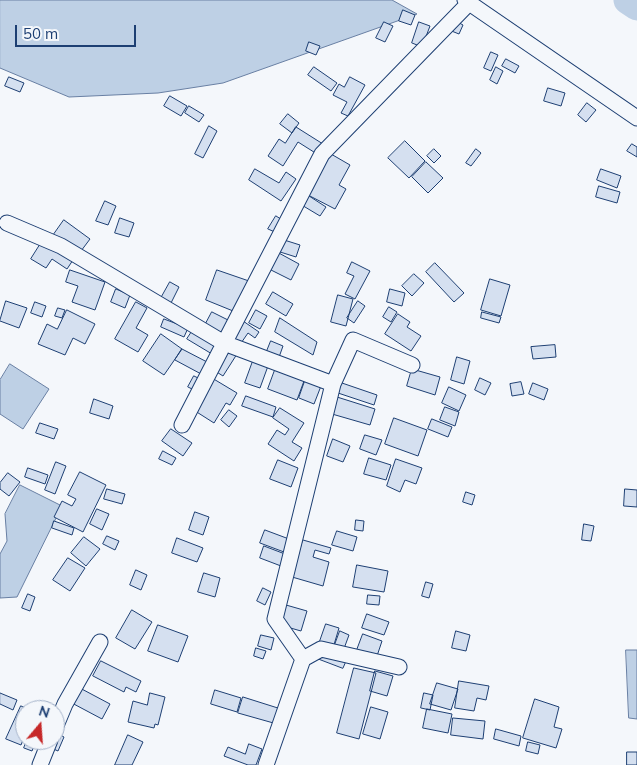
<!DOCTYPE html>
<style>
body{margin:0}
#map{position:relative;width:637px;height:765px;overflow:hidden;background:#f4f7fb;font-family:Mulish,sans-serif}
canvas{display:block}
.north{position:absolute;left:15px;top:700px;width:50px;height:50px;box-sizing:border-box;background:#f4f7fb;border:1px solid #9eadc5;border-radius:50%;rotate:18deg;font-size:14px;font-weight:700;line-height:20px;text-align:center;color:#1d3f73}
.north::after{content:'';display:block;margin:auto;width:18px;height:22px;background:#c62828;clip-path:polygon(50% 0,100% 100%,50% 72%,0 100%)}
.scale{position:absolute;left:15px;top:25px;width:121px;height:22px;box-sizing:border-box;border:2px solid #1d3f73;border-top:0;padding-left:6px;font-size:15px;line-height:18px;white-space:nowrap;color:#1d3f73;-webkit-text-stroke:4px #f4f7fb;paint-order:stroke}
</style>
<div id="map">
<canvas width="637" height="765"></canvas>
<div class="north">N</div>
<div class="scale">50 m</div>
</div>
<script>
const ctx = document.querySelector('canvas').getContext('2d');
ctx.lineJoin = 'round';
function fillPath(path, color) {
  ctx.fillStyle = color;
  ctx.fill(path, 'evenodd');
}
function stroke(path, color, width, dash) {
  ctx.strokeStyle = color;
  ctx.lineWidth = width;
  ctx.lineCap = dash ? 'butt' : 'round';
  ctx.setLineDash(dash || []);
  ctx.stroke(path);
}
const water = new Path2D(`
 M 0,0 L 392,0 L 417,14 L 223,83 L 158,93 L 69,97 L 0,68 Z
 M 10,364 L 49,389 L 23,429 L 0,414 L 0,380 Z
 M 20,485 L 62,506 L 17,597 L 0,598 L 0,554 L 7,541 L 5,514 Z
 M 626,650 L 637,650 L 637,719 L 629,718 Z`);
const river = new Path2D(`
 M 628,0 L 637,6`);
const building = new Path2D(`
 M 403,10 L 415,15 L 411,25 L 399,21 Z
 M 454,20 L 463,25 L 459,34 L 449,30 Z
 M 384,22 L 393,26 L 385,42 L 376,38 Z
 M 419,22 L 430,26 L 422,47 L 412,43 Z
 M 309,42 L 320,46 L 316,55 L 306,51 Z
 M 491,52 L 498,55 L 491,71 L 484,68 Z
 M 506,59 L 519,66 L 515,73 L 502,66 Z
 M 314,67 L 337,83 L 331,91 L 308,75 Z
 M 496,67 L 503,71 L 497,84 L 490,80 Z
 M 9,77 L 24,83 L 20,92 L 5,86 Z
 M 350,77 L 365,85 L 348,116 L 341,113 L 347,102 L 333,95 L 339,84 L 344,87 Z
 M 548,88 L 565,93 L 561,106 L 544,101 Z
 M 170,96 L 187,106 L 181,116 L 164,106 Z
 M 587,103 L 596,110 L 586,122 L 578,115 Z
 M 189,106 L 204,115 L 199,122 L 185,113 Z
 M 288,114 L 299,123 L 292,133 L 280,124 Z
 M 209,126 L 217,131 L 203,158 L 195,154 Z
 M 296,127 L 323,144 L 317,154 L 298,142 L 283,166 L 268,156 L 279,139 L 285,143 Z
 M 405,141 L 425,161 L 409,178 L 388,158 Z
 M 632,144 L 637,147 L 637,157 L 627,151 Z
 M 434,149 L 441,156 L 434,163 L 427,156 Z
 M 476,149 L 481,153 L 471,166 L 466,163 Z
 M 331,154 L 350,165 L 339,185 L 346,189 L 335,209 L 308,195 Z
 M 426,162 L 443,178 L 428,193 L 412,177 Z
 M 255,169 L 279,183 L 286,172 L 296,179 L 281,201 L 249,180 Z
 M 601,169 L 621,176 L 617,188 L 597,180 Z
 M 599,186 L 620,192 L 617,203 L 596,197 Z
 M 306,194 L 326,207 L 320,216 L 300,204 Z
 M 105,201 L 116,206 L 108,225 L 96,221 Z
 M 276,216 L 284,221 L 277,233 L 268,229 Z
 M 120,218 L 134,223 L 129,237 L 115,233 Z
 M 64,220 L 90,239 L 78,255 L 52,237 Z
 M 281,239 L 300,245 L 296,257 L 277,251 Z
 M 43,240 L 73,260 L 67,269 L 52,259 L 46,268 L 31,259 Z
 M 277,252 L 299,264 L 291,280 L 269,269 Z
 M 352,262 L 370,271 L 355,299 L 345,294 L 354,276 L 347,273 Z
 M 435,263 L 464,293 L 454,302 L 426,272 Z
 M 70,270 L 105,282 L 95,310 L 72,302 L 78,286 L 66,282 Z
 M 217,270 L 249,281 L 238,313 L 206,300 Z
 M 414,274 L 424,283 L 412,296 L 402,286 Z
 M 490,279 L 510,285 L 501,316 L 481,310 Z
 M 170,282 L 179,287 L 170,305 L 160,300 Z
 M 116,289 L 130,295 L 125,308 L 111,302 Z
 M 390,289 L 405,293 L 402,306 L 387,302 Z
 M 273,292 L 293,304 L 286,316 L 266,304 Z
 M 338,295 L 353,299 L 346,326 L 331,322 Z
 M 6,301 L 27,308 L 19,328 L 0,321 Z
 M 358,301 L 365,306 L 354,323 L 347,318 Z
 M 35,302 L 46,306 L 42,317 L 31,313 Z
 M 136,302 L 147,308 L 136,328 L 148,335 L 138,352 L 115,339 Z
 M 389,307 L 397,312 L 391,322 L 383,317 Z
 M 58,308 L 65,310 L 62,318 L 55,316 Z
 M 67,310 L 95,324 L 85,344 L 73,338 L 65,355 L 38,344 L 47,324 L 57,329 Z
 M 256,310 L 267,316 L 260,329 L 249,323 Z
 M 212,312 L 230,321 L 222,338 L 203,329 Z
 M 482,312 L 501,317 L 499,323 L 481,318 Z
 M 398,314 L 410,322 L 407,327 L 421,336 L 411,351 L 385,334 Z
 M 280,318 L 317,342 L 313,355 L 275,332 Z
 M 164,319 L 188,328 L 184,337 L 161,327 Z
 M 243,321 L 259,332 L 255,338 L 248,333 L 239,346 L 230,340 Z
 M 193,330 L 218,345 L 212,354 L 187,339 Z
 M 161,334 L 182,349 L 164,375 L 143,361 Z
 M 271,341 L 283,346 L 278,360 L 265,356 Z
 M 555,345 L 556,357 L 533,359 L 531,347 Z
 M 225,347 L 237,354 L 223,376 L 212,369 Z
 M 182,349 L 209,363 L 203,375 L 175,360 Z
 M 457,357 L 470,361 L 464,384 L 451,380 Z
 M 253,361 L 268,366 L 260,388 L 245,383 Z
 M 412,369 L 440,377 L 435,395 L 407,386 Z
 M 275,370 L 304,381 L 297,400 L 268,389 Z
 M 194,376 L 200,379 L 194,390 L 188,387 Z
 M 212,378 L 237,393 L 230,405 L 226,403 L 214,423 L 192,409 Z
 M 480,378 L 491,383 L 485,395 L 475,390 Z
 M 305,381 L 321,386 L 314,404 L 299,398 Z
 M 339,382 L 377,395 L 374,405 L 335,392 Z
 M 521,382 L 524,394 L 512,396 L 510,384 Z
 M 533,383 L 548,389 L 544,400 L 529,394 Z
 M 449,387 L 466,395 L 459,411 L 442,403 Z
 M 246,396 L 276,407 L 273,417 L 242,406 Z
 M 337,397 L 375,409 L 370,425 L 332,414 Z
 M 94,399 L 113,406 L 109,419 L 90,413 Z
 M 445,407 L 459,412 L 455,426 L 440,420 Z
 M 280,408 L 304,423 L 292,442 L 302,448 L 294,461 L 268,444 L 277,430 L 285,435 L 289,429 L 273,418 Z
 M 229,410 L 237,416 L 229,427 L 221,420 Z
 M 394,418 L 427,430 L 418,456 L 385,444 Z
 M 432,419 L 452,427 L 448,437 L 428,429 Z
 M 40,423 L 58,429 L 54,439 L 36,433 Z
 M 171,429 L 192,443 L 183,456 L 162,441 Z
 M 365,435 L 382,440 L 376,455 L 360,449 Z
 M 333,439 L 350,446 L 343,462 L 327,456 Z
 M 163,451 L 176,458 L 172,465 L 159,459 Z
 M 369,458 L 391,465 L 386,480 L 364,474 Z
 M 396,459 L 422,468 L 416,484 L 405,480 L 400,492 L 387,486 Z
 M 278,460 L 298,468 L 291,487 L 270,479 Z
 M 56,462 L 66,466 L 55,494 L 45,490 Z
 M 28,468 L 48,475 L 45,484 L 25,477 Z
 M 80,472 L 106,485 L 83,532 L 54,517 L 62,501 L 72,506 L 76,499 L 68,495 Z
 M 8,473 L 20,482 L 9,496 L 0,489 L 0,483 Z
 M 107,489 L 125,494 L 122,504 L 104,499 Z
 M 625,489 L 637,490 L 637,507 L 624,506 Z
 M 466,492 L 475,495 L 472,505 L 463,502 Z
 M 97,509 L 109,514 L 102,530 L 90,524 Z
 M 195,512 L 209,517 L 203,535 L 189,530 Z
 M 356,520 L 364,521 L 363,531 L 355,530 Z
 M 54,521 L 74,528 L 72,535 L 52,528 Z
 M 584,524 L 594,526 L 591,541 L 582,540 Z
 M 265,530 L 289,539 L 284,552 L 260,543 Z
 M 337,531 L 357,537 L 353,551 L 332,545 Z
 M 107,536 L 119,541 L 115,550 L 103,544 Z
 M 84,537 L 100,549 L 86,566 L 71,553 Z
 M 177,538 L 203,548 L 197,562 L 172,553 Z
 M 303,540 L 331,548 L 329,554 L 315,550 L 313,557 L 329,562 L 323,586 L 292,577 Z
 M 264,546 L 285,554 L 281,566 L 260,558 Z
 M 68,558 L 85,568 L 70,591 L 53,580 Z
 M 357,565 L 388,571 L 384,592 L 353,587 Z
 M 136,570 L 147,575 L 141,590 L 130,585 Z
 M 204,573 L 220,578 L 215,597 L 198,592 Z
 M 426,582 L 433,584 L 429,598 L 422,596 Z
 M 263,588 L 271,592 L 265,605 L 257,601 Z
 M 28,594 L 35,597 L 30,611 L 22,608 Z
 M 368,595 L 380,596 L 379,605 L 367,604 Z
 M 286,605 L 307,611 L 301,631 L 280,625 Z
 M 132,610 L 152,622 L 135,649 L 116,638 Z
 M 367,614 L 389,622 L 384,635 L 362,628 Z
 M 326,624 L 339,628 L 333,648 L 319,644 Z
 M 158,625 L 188,636 L 178,662 L 148,651 Z
 M 340,631 L 349,635 L 342,654 L 333,650 Z
 M 456,631 L 470,635 L 466,651 L 452,648 Z
 M 363,634 L 382,641 L 374,665 L 354,658 Z
 M 261,635 L 274,638 L 271,650 L 258,646 Z
 M 256,648 L 266,651 L 263,659 L 254,656 Z
 M 308,655 L 347,659 L 343,668 Z
 M 101,661 L 141,681 L 136,692 L 126,687 L 124,692 L 93,676 Z
 M 354,668 L 376,673 L 359,739 L 337,733 Z
 M 375,671 L 393,676 L 387,696 L 370,691 Z
 M 459,681 L 489,686 L 486,700 L 477,698 L 474,711 L 455,708 Z
 M 437,683 L 458,689 L 451,710 L 430,704 Z
 M 78,687 L 110,704 L 102,719 L 70,702 Z
 M 215,690 L 241,698 L 237,712 L 211,704 Z
 M 0,693 L 17,700 L 13,710 L 0,704 Z
 M 150,693 L 165,697 L 158,725 L 155,724 L 154,728 L 128,722 L 133,701 L 147,705 Z
 M 424,693 L 433,695 L 430,710 L 421,708 Z
 M 243,697 L 281,709 L 277,724 L 238,713 Z
 M 535,699 L 559,707 L 554,727 L 562,729 L 556,748 L 523,738 Z
 M 21,706 L 30,710 L 25,710 L 25,735 L 21,745 L 6,739 Z
 M 371,707 L 388,712 L 380,739 L 363,734 Z
 M 427,709 L 452,714 L 448,733 L 423,728 Z
 M 453,718 L 485,721 L 483,739 L 451,735 Z
 M 496,729 L 521,736 L 519,746 L 494,739 Z
 M 56,733 L 64,737 L 58,751 L 49,747 Z
 M 128,735 L 143,742 L 132,765 L 115,765 Z
 M 27,740 L 36,741 L 32,751 L 24,748 Z
 M 528,742 L 540,745 L 538,754 L 526,751 Z
 M 249,744 L 262,749 L 256,765 L 248,765 L 224,756 L 228,747 L 245,754 Z
 M 627,752 L 637,752 L 637,765 L 627,765 Z`);
const minor = new Path2D(`
 M 465,0 L 637,118
 M 7,223 L 61,246 L 224,343 L 333,384
 M 182,425 L 322,154 L 468,4
 M 303,659 L 321,649 L 399,667
 M 55,728 L 65,704 L 100,642
 M 40,765 L 50,740
 M 266,765 L 303,659 L 275,619 L 333,384 L 353,340 L 412,365`);
fillPath(water, '#bed0e5');
stroke(water, '#687fa3', 1);
stroke(river, '#bed0e5', 29);
fillPath(building, '#d5e0f0');
stroke(building, '#1d3f73', 1);
stroke(minor, '#1d3f73', 17);
stroke(minor, '#f4f7fb', 15);
</script>
